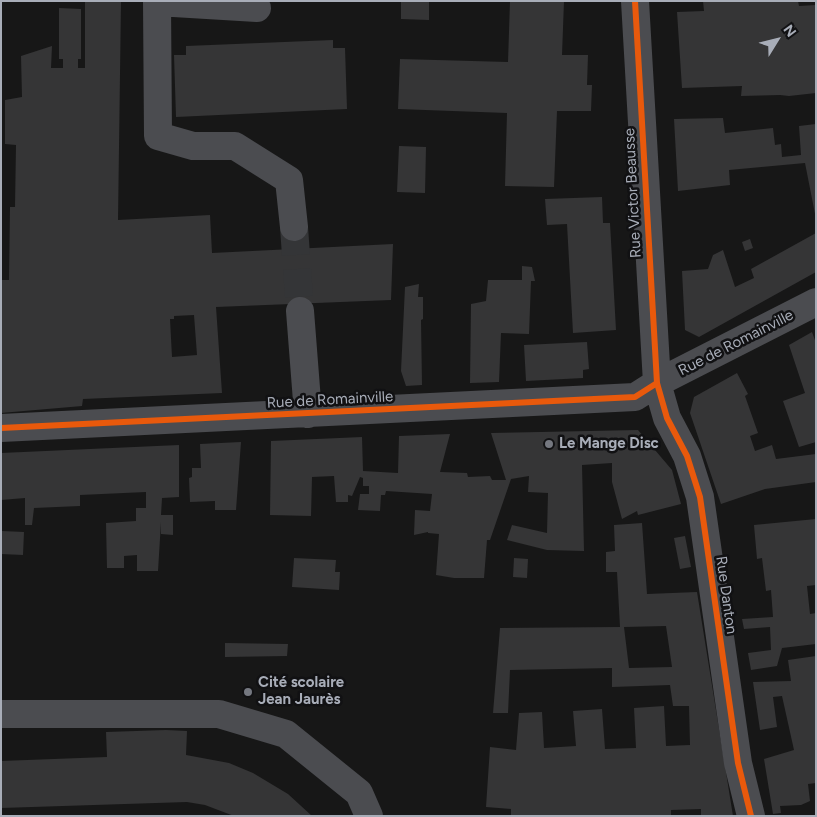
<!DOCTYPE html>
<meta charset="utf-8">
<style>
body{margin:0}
#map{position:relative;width:817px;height:817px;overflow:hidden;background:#171717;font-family:Figtree,sans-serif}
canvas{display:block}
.frame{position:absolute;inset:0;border:2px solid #a8adb8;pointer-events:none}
.north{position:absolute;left:752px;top:15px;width:50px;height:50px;-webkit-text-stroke:4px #111113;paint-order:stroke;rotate:54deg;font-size:14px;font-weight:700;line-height:20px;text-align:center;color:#a8adb8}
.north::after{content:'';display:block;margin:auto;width:18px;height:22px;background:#a8adb8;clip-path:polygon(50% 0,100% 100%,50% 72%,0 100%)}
</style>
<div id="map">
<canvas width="817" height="817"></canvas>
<div class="frame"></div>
<div class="north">N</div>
</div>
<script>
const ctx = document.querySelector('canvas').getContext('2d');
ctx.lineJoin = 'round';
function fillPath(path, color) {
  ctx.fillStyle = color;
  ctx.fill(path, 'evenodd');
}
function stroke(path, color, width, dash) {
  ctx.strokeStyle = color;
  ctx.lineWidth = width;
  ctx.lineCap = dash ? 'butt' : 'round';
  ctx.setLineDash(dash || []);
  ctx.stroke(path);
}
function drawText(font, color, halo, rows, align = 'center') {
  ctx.font = font + ' Figtree,sans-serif';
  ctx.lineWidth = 5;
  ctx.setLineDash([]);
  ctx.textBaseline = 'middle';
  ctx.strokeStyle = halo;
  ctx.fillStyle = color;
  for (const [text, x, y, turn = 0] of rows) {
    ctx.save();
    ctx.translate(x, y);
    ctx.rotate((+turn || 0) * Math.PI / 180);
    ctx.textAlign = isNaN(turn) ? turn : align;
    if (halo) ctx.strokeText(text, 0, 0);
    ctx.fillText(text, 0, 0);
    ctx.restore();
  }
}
const building = new Path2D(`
 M 85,1 L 121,1 L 118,220 L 210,215 L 212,253 L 393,244 L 391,300 L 216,307 L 222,393 L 83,399 L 82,406 L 1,413 L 1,280 L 9,280 L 10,207 L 15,207 L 16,145 L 5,144 L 5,100 L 22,97 L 21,56 L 52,46 L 51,68 L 63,68 L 63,59 L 59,59 L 59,8 L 81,9 L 81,59 L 78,59 L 78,68 L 85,68 ZM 194,315 L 197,355 L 172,357 L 170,319 L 174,319 L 174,316 Z
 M 401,1 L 429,1 L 429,20 L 401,19 Z
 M 510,1 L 564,1 L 562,55 L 588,55 L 587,85 L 592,85 L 591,111 L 557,111 L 554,187 L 505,186 L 507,113 L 398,109 L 400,59 L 508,62 Z
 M 703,1 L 798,1 L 799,6 L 816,5 L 816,93 L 789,96 L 780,95 L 741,96 L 742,86 L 682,88 L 677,12 L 704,11 Z
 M 333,40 L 333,48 L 345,48 L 347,109 L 176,117 L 174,55 L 186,55 L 186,46 Z
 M 723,118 L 725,133 L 773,128 L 775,145 L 781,144 L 782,157 L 801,155 L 799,126 L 816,124 L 816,219 L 805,163 L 729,170 L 730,185 L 678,191 L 674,119 Z
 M 399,146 L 426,147 L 425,193 L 397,192 Z
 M 602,197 L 603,223 L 610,223 L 616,330 L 573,333 L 567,224 L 547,225 L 545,199 Z
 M 816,233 L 816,272 L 699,337 L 685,330 L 682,271 L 708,269 L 713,255 L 723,250 L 735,287 L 754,278 L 751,269 Z
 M 750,239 L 753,248 L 745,251 L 742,242 Z
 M 522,266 L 532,267 L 535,281 L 531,281 L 529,334 L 501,333 L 499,382 L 470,383 L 471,304 L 486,301 L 488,280 L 522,280 Z
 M 419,284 L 418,297 L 423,297 L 423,319 L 421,320 L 422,385 L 406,386 L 401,371 L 405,287 Z
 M 812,332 L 816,343 L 816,442 L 799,447 L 783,401 L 805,393 L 789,345 Z
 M 587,342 L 589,369 L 583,370 L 583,378 L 526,381 L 524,345 Z
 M 737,373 L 748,394 L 745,396 L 758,433 L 750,436 L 755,451 L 772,445 L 776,459 L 816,454 L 816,482 L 765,489 L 721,504 L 690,413 L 694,397 Z
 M 638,430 L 672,470 L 681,504 L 638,515 L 637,511 L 622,519 L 612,482 L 612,463 L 582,465 L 584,551 L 547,550 L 507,540 L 512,525 L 547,533 L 548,493 L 528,492 L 529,476 L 511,479 L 490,540 L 487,540 L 484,578 L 454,578 L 436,575 L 439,534 L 428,533 L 428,532 L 414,535 L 415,510 L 430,511 L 432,494 L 386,491 L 385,495 L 381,495 L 380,511 L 358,510 L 360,494 L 369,494 L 369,486 L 363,486 L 363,478 L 360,477 L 352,496 L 348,495 L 348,502 L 336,502 L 334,476 L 312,477 L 311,516 L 270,515 L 271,441 L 362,437 L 363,471 L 398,473 L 399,436 L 450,434 L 440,472 L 467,473 L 468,477 L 490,476 L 492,480 L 506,480 L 491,433 Z
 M 241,442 L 236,510 L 215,510 L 215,501 L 190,502 L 189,478 L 192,477 L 192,468 L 201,468 L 200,444 Z
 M 179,445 L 179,497 L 162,498 L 161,515 L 173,515 L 173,535 L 161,534 L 161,522 L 158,571 L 137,571 L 137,555 L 124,556 L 124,568 L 107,568 L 106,523 L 136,521 L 136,508 L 146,508 L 146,492 L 80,495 L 80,506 L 34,508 L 32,525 L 25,525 L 25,498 L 1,500 L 1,453 Z
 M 816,519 L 816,585 L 807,586 L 810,614 L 816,613 L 816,644 L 782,648 L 777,666 L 751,670 L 748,653 L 771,650 L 770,627 L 744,629 L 742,619 L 773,617 L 771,590 L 766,591 L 762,558 L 757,559 L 754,525 Z
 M 642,523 L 647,594 L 697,592 L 733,816 L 701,816 L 701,809 L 671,810 L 671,816 L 511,816 L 511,809 L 486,807 L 490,747 L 516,750 L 519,713 L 542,712 L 544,748 L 576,746 L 573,711 L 602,709 L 605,749 L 636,748 L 634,708 L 664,706 L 666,746 L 690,745 L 689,706 L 673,706 L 670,685 L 612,687 L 612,668 L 510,670 L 508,713 L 493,713 L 500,628 L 620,627 L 617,572 L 606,572 L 606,552 L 615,551 L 614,525 ZM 666,626 L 672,667 L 629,668 L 624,627 Z
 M 2,531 L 24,532 L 23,555 L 1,554 Z
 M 685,536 L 691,567 L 680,569 L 674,538 Z
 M 294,558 L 336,560 L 335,572 L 340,572 L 339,590 L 292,587 Z
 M 514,558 L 528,559 L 527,578 L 513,577 Z
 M 225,643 L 288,644 L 287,656 L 225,657 Z
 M 816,656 L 816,783 L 808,784 L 810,801 L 801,805 L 780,806 L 781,813 L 773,814 L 764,759 L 794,750 L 782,696 L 773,697 L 777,727 L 760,730 L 753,682 L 791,681 L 788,660 Z
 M 166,730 L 187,731 L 186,755 L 229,763 L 253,773 L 288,794 L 312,816 L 234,816 L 205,805 L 187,802 L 1,808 L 1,761 L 107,757 L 106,732 Z`);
const minorTunnel = new Path2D(`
 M 294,227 L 300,311`);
const minor = new Path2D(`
 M 635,1 L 657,383 L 667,418 L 687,456 L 700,497 L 738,763 L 751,816
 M 257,8 L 157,2 L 158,136 L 193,146 L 235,146 L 289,180 L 294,227
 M 300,311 L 308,414
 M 1,428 L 635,397 L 657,383 L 816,302
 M 1,714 L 219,714 L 286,734 L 359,793 L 369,816`);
const cycleway = new Path2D(`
 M 635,1 L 657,383 L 667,418 L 687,456 L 700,497 L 738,763 L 751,816
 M 1,428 L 635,397 L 657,383`);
const markers = [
 [549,444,5,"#757880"],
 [248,692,5,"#757880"]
];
const streetNames = [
 ["Rue Victor Beausse",633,193,-93],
 ["Rue de Romainville",736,343,-27],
 ["Rue de Romainville",330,400,-3],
 ["Rue Danton",726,595,82]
];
const poiNames = [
 ["Le Mange Disc",559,444],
 ["Cité scolaire",258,683],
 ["Jean Jaurès",258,700]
];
fillPath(building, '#353536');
stroke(minorTunnel, '#343537', 28, [28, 14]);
stroke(minor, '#4b4c50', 28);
stroke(cycleway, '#e8590c', 6);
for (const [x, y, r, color] of markers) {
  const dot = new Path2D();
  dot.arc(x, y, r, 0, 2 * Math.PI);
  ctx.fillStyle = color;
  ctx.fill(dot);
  stroke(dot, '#111113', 2);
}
drawText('15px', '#a8adb8', '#111113', streetNames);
drawText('bold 15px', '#a8adb8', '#111113', poiNames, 'left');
</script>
